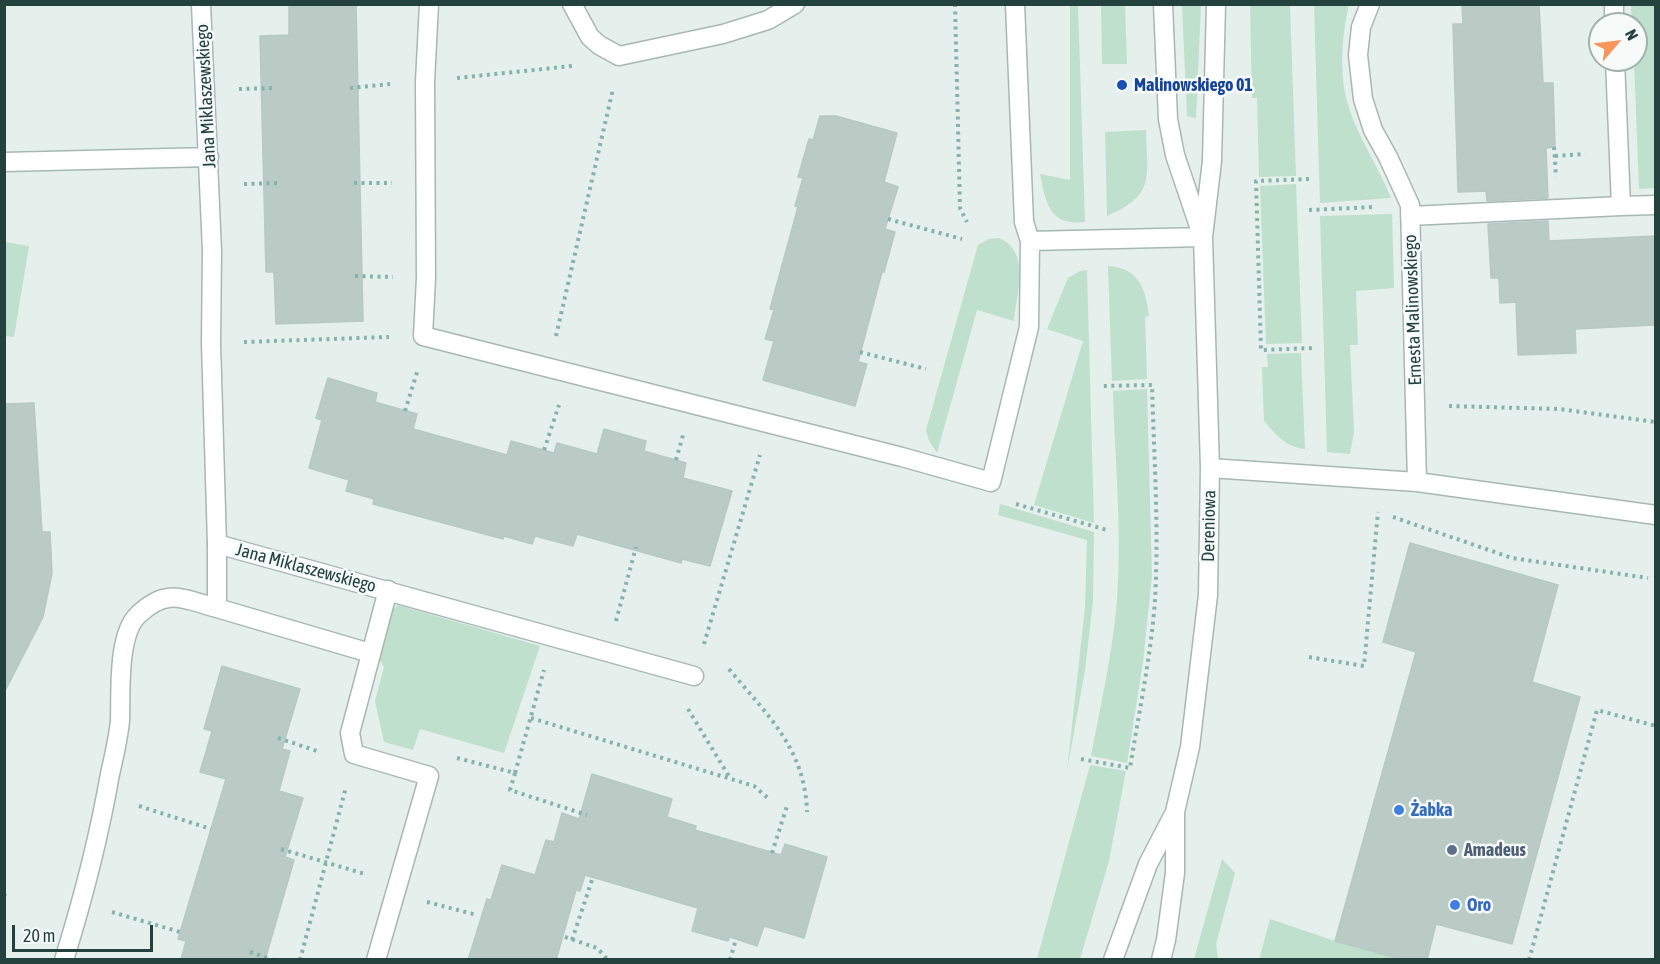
<!DOCTYPE html>
<meta charset="utf-8">
<style>
body{margin:0}
#map{position:relative;width:1660px;height:964px;overflow:hidden;background:#e5efec;font-family:"Asap Condensed",sans-serif}
canvas{display:block}
.frame{position:absolute;inset:0;border:6px solid #23423e;pointer-events:none}
.north{position:absolute;left:1588px;top:12px;width:60px;height:60px;box-sizing:border-box;background:#f6fbf9;border:2px solid #a2b1ae;border-radius:50%;rotate:62deg;font-size:16px;font-weight:700;line-height:24px;text-align:center;color:#23423e}
.north::after{content:'';display:block;margin:auto;width:21px;height:27px;background:#f6965c;clip-path:polygon(50% 0,100% 100%,50% 72%,0 100%)}
.scale{position:absolute;left:12px;top:925px;width:141px;height:27px;box-sizing:border-box;border:3px solid #23423e;border-top:0;padding-left:8px;font-size:18px;line-height:21px;white-space:nowrap;color:#23423e;-webkit-text-stroke:4px #f6fbf9;paint-order:stroke}
</style>
<div id="map">
<canvas width="1660" height="964"></canvas>
<div class="frame"></div>
<div class="north">N</div>
<div class="scale">20 m</div>
</div>
<script>
const ctx = document.querySelector('canvas').getContext('2d');
ctx.lineJoin = 'round';
function fillPath(path, color) {
  ctx.fillStyle = color;
  ctx.fill(path, 'evenodd');
}
function stroke(path, color, width, dash) {
  ctx.strokeStyle = color;
  ctx.lineWidth = width;
  ctx.lineCap = dash ? 'butt' : 'round';
  ctx.setLineDash(dash || []);
  ctx.stroke(path);
}
function drawText(font, color, halo, rows, align = 'center') {
  ctx.font = font + ' "Asap Condensed",sans-serif';
  ctx.lineWidth = 5;
  ctx.setLineDash([]);
  ctx.textBaseline = 'middle';
  ctx.strokeStyle = halo;
  ctx.fillStyle = color;
  for (const [text, x, y, turn = 0] of rows) {
    ctx.save();
    ctx.translate(x, y);
    ctx.rotate((+turn || 0) * Math.PI / 180);
    ctx.textAlign = isNaN(turn) ? turn : align;
    if (halo) ctx.strokeText(text, 0, 0);
    ctx.fillText(text, 0, 0);
    ctx.restore();
  }
}
const green = new Path2D(`
 M 1070,5 L 1078,5 L 1085,222 C 1049,226 1046,203 1040,174 L 1070,180 Z
 M 1101,5 L 1125,5 L 1127,64 L 1102,64 Z
 M 1182,5 L 1201,5 L 1196,118 L 1187,116 Z
 M 1250,5 L 1290,5 L 1296,176 L 1259,177 L 1257,98 L 1252,98 Z
 M 1314,5 L 1349,5 C 1342,33 1339,72 1347,101 C 1356,135 1378,165 1391,198 L 1320,203 Z
 M 1631,5 L 1655,5 L 1655,188 L 1639,189 L 1634,60 L 1636,60 L 1636,24 L 1632,24 Z
 M 1146,130 C 1147,177 1156,195 1107,216 L 1105,132 Z
 M 1296,184 L 1302,343 L 1266,344 L 1260,186 Z
 M 1392,214 L 1394,288 L 1356,291 L 1358,345 L 1350,345 L 1354,432 L 1350,454 L 1327,452 L 1320,216 Z
 M 999,238 C 1031,252 1017,292 1014,321 L 977,310 L 937,453 L 929,441 L 926,430 L 978,245 L 989,239 Z
 M 5,242 L 29,246 L 14,337 L 5,336 Z
 M 1108,266 C 1139,268 1146,289 1149,316 L 1145,317 L 1147,379 L 1112,381 Z
 M 1087,270 L 1094,523 L 1034,505 L 1083,341 L 1047,329 L 1068,278 L 1080,271 Z
 M 1301,353 L 1305,449 C 1286,447 1276,435 1264,421 L 1262,367 L 1268,367 L 1267,354 Z
 M 1147,389 L 1152,576 L 1143,662 L 1127,763 L 1091,756 C 1100,708 1111,660 1116,611 C 1123,539 1115,464 1113,391 Z
 M 1000,504 L 1094,532 L 1093,601 L 1085,670 L 1067,771 L 1085,607 L 1087,540 L 998,515 Z
 M 398,605 L 540,646 L 504,753 L 420,729 L 413,750 L 384,742 L 375,701 L 384,667 L 377,656 L 390,611 Z
 M 1090,765 L 1126,771 L 1109,861 L 1080,959 L 1037,959 Z
 M 1222,859 L 1235,873 L 1216,944 L 1218,959 L 1194,959 Z
 M 1270,919 L 1335,941 L 1404,960 L 1259,960 Z`);
const building = new Path2D(`
 M 289,4 L 356,4 L 363,321 L 276,324 L 274,272 L 266,272 L 260,36 L 289,35 Z
 M 1462,4 L 1539,4 L 1543,83 L 1553,83 L 1555,147 L 1546,148 L 1548,198 L 1487,201 L 1486,191 L 1458,192 L 1453,24 L 1463,24 Z
 M 820,116 L 836,116 L 897,133 L 884,182 L 898,187 L 885,229 L 895,232 L 884,272 L 882,272 L 858,362 L 867,364 L 855,406 L 763,380 L 774,341 L 765,339 L 774,310 L 770,309 L 798,207 L 795,206 L 803,178 L 798,177 L 809,139 L 813,140 Z
 M 1548,221 L 1549,241 L 1656,236 L 1655,325 L 1575,329 L 1576,353 L 1518,355 L 1516,302 L 1500,303 L 1499,278 L 1491,278 L 1488,224 Z
 M 328,378 L 377,393 L 375,402 L 417,414 L 413,429 L 507,455 L 511,441 L 554,453 L 557,443 L 597,454 L 604,429 L 646,441 L 644,451 L 686,463 L 683,478 L 732,491 L 710,566 L 682,559 L 681,563 L 577,534 L 573,546 L 535,536 L 532,544 L 504,536 L 503,539 L 373,504 L 374,499 L 346,491 L 349,480 L 309,468 L 322,420 L 316,418 Z
 M 34,403 L 42,532 L 50,532 L 52,573 L 43,617 L 4,693 L 4,404 Z
 M 1410,543 L 1558,585 L 1532,682 L 1580,697 L 1512,944 L 1436,924 L 1427,960 L 1404,960 L 1335,941 L 1416,652 L 1383,642 Z
 M 222,666 L 300,689 L 282,749 L 290,751 L 279,791 L 303,798 L 285,857 L 294,860 L 265,960 L 181,960 L 186,941 L 178,939 L 226,779 L 200,772 L 212,731 L 204,729 Z
 M 592,774 L 672,799 L 667,817 L 696,826 L 695,830 L 781,855 L 785,844 L 827,857 L 804,938 L 764,926 L 757,946 L 730,937 L 728,941 L 692,931 L 698,908 L 585,875 L 580,891 L 576,890 L 556,960 L 468,960 L 487,899 L 491,900 L 502,865 L 535,875 L 546,840 L 554,842 L 562,813 L 579,819 Z`);
const path = new Path2D(`
 M 955,4 L 960,208 L 967,222
 M 457,78 L 572,66
 M 350,88 L 390,84
 M 239,89 L 276,88
 M 1554,147 L 1556,177
 M 1555,156 L 1585,154
 M 1309,179 L 1256,181 L 1261,350 L 1313,348
 M 354,183 L 392,183
 M 244,184 L 279,183
 M 1309,210 L 1374,207
 M 888,219 L 962,239
 M 355,276 L 393,277
 M 556,336 L 613,89
 M 244,342 L 389,337
 M 860,352 L 926,369
 M 1449,406 L 1559,409 L 1656,422
 M 405,411 L 418,369
 M 544,450 L 559,405
 M 676,460 L 683,435
 M 1016,504 L 1107,530
 M 1393,517 L 1512,558 L 1648,578
 M 616,621 L 636,547
 M 704,644 L 760,455
 M 1309,657 L 1364,666 L 1378,512
 M 729,669 C 767,715 805,748 807,812
 M 688,709 L 730,778
 M 531,718 L 754,786 L 769,799
 M 278,738 L 320,752
 M 457,758 L 515,773 L 544,670
 M 1081,759 L 1130,768 C 1139,712 1151,656 1155,600 C 1159,528 1154,456 1152,385 L 1103,386
 M 515,773 L 510,790 L 587,815
 M 139,806 L 211,829
 M 281,849 L 365,874
 M 772,853 L 787,806
 M 4,896 L 6,891
 M 427,902 L 477,915
 M 112,912 L 180,932
 M 565,937 L 597,948 L 608,960
 M 572,940 L 593,877
 M 250,952 L 273,960
 M 556,959 L 558,960
 M 300,960 L 346,787
 M 730,960 L 736,939
 M 1529,960 L 1597,710 L 1656,726`);
const pedestrian = new Path2D(`
 M 217,544 L 694,676
 M 376,960 L 429,776 L 354,754 L 350,733 L 388,590`);
const minor = new Path2D(`
 M 201,4 L 212,251 L 211,343 L 217,544 L 217,608 L 370,653
 M 429,4 L 425,82 L 426,278 L 423,336 L 902,457 L 991,482 L 1029,327 L 1030,241 L 1024,222 L 1015,4
 M 572,4 L 590,37 L 599,45 L 619,56 L 723,34 L 768,20 L 795,4
 M 1163,4 L 1168,119 L 1175,155 L 1201,232
 M 1370,4 L 1361,27 L 1358,55 L 1363,99 L 1373,130 L 1388,157 L 1410,205 L 1417,482
 M 1614,4 L 1614,24
 M 4,162 L 209,157
 M 1621,206 L 1656,205
 M 1410,216 L 1621,206 L 1615,60
 M 1030,241 L 1203,237
 M 1210,468 L 1417,482 L 1656,515
 M 64,960 C 83,899 99,837 110,774 C 114,757 118,739 120,721 C 121,693 117,635 138,615 C 167,587 183,599 217,608
 M 1113,960 L 1148,864 L 1173,816
 M 1161,960 L 1166,940 L 1175,873 L 1175,812 L 1190,747 L 1208,595 L 1210,468 L 1203,237 L 1212,161 L 1216,4`);
const markers = [
 [1122,85,6,"#1a4fb4"],
 [1399,810,6,"#3f7fe0"],
 [1452,850,6,"#5c6f8a"],
 [1455,905,6,"#3f7fe0"]
];
const transitNames = [
 ["Malinowskiego 01",1134,85]
];
const streetNames = [
 ["Jana Miklaszewskiego",206,96,-93],
 ["Ernesta Malinowskiego",1413,310,-92],
 ["Dereniowa",1209,526,-89],
 ["Jana Miklaszewskiego",306,568,15]
];
const shopNames = [
 ["Żabka",1411,810],
 ["Oro",1467,905]
];
const serviceNames = [
 ["Amadeus",1464,850]
];
fillPath(green, '#bee0cc');
fillPath(building, '#bacac5');
stroke(building, '#b7c9c4', 1.5);
stroke(pedestrian, '#a7b8b4', 21);
stroke(minor, '#a7b8b4', 21);
stroke(path, '#85b3ab', 4, [3, 4.5]);
stroke(pedestrian, '#fff', 18);
stroke(minor, '#fff', 18);
for (const [x, y, r, color] of markers) {
  const dot = new Path2D();
  dot.arc(x, y, r, 0, 2 * Math.PI);
  ctx.fillStyle = color;
  ctx.fill(dot);
  stroke(dot, '#f6fbf9', 2);
}
drawText('bold 18px', '#164399', '#f6fbf9', transitNames, 'left');
drawText('18px', '#23423e', '#f6fbf9', streetNames);
drawText('bold 18px', '#366cbe', '#f6fbf9', shopNames, 'left');
drawText('bold 18px', '#4e5e75', '#f6fbf9', serviceNames, 'left');
</script>
